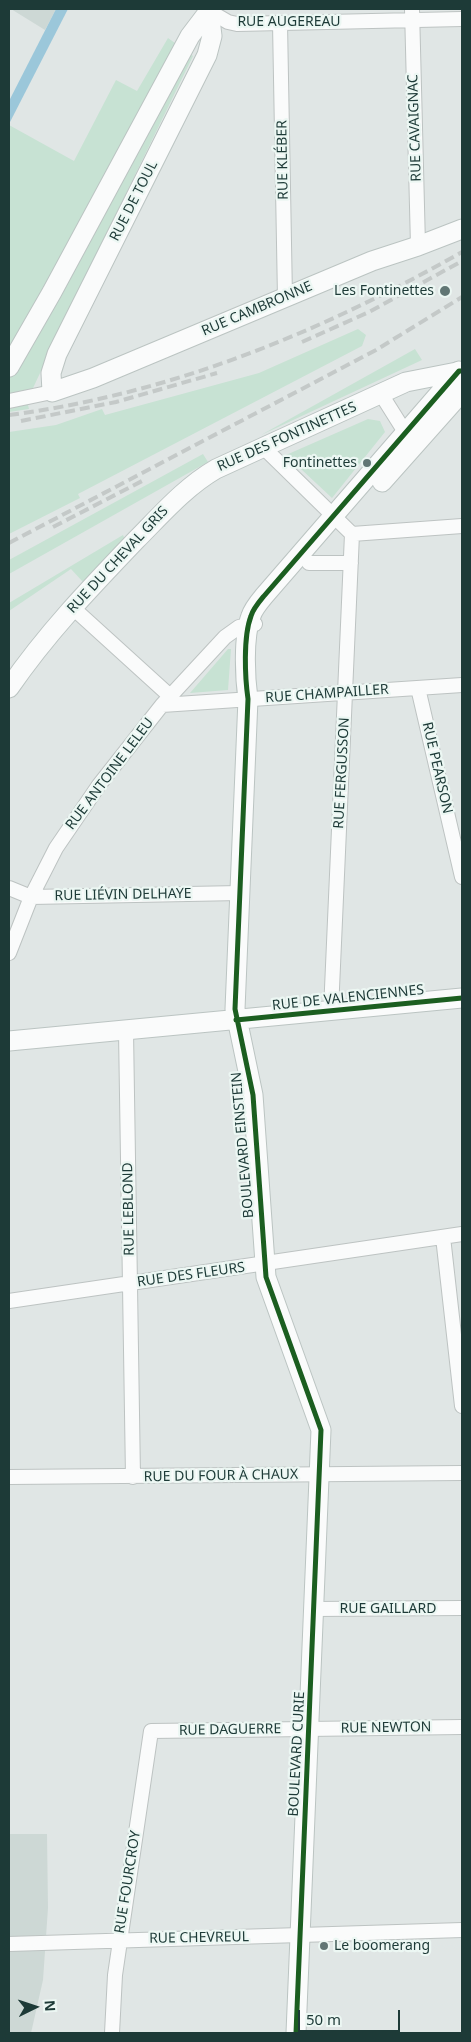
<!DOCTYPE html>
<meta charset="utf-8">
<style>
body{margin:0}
#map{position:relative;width:471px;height:2042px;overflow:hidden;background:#e0e6e5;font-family:"Noto Sans",sans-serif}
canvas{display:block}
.frame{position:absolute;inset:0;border:10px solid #1d3a37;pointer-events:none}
.north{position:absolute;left:10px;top:1982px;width:50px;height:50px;-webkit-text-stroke:4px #ecf7f3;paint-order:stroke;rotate:86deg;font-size:14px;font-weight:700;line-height:20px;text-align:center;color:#1d3a37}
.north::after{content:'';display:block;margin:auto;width:18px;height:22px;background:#1d3a37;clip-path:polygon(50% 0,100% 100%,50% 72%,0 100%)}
.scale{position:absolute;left:298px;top:2010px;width:102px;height:22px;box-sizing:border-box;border:2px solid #1d3a37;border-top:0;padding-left:6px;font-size:15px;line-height:18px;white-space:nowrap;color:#1d3a37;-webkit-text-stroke:4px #ecf7f3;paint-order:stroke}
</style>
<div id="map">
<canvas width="471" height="2042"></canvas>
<div class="frame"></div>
<div class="north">N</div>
<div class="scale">50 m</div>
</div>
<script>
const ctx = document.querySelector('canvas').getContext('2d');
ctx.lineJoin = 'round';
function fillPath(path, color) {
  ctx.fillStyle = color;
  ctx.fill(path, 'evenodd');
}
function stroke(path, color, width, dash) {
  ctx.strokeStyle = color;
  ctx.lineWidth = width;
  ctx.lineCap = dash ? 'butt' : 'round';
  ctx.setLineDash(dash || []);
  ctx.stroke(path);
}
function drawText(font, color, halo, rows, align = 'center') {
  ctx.font = font + ' "Noto Sans",sans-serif';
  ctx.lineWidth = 4.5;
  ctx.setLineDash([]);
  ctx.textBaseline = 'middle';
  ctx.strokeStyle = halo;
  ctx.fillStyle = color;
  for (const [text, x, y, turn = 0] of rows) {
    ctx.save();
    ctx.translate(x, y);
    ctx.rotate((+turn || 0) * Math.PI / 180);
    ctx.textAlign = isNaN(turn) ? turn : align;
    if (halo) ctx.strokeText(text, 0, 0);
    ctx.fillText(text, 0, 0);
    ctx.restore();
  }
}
const built = new Path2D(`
 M 11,9 L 56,9 L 45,30 Z
 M 9,1834 L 47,1834 L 48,1908 L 43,1980 L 31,2033 L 9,2033 Z`);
const green = new Path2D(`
 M 168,38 L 193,56 L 74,300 L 27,401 L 29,409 L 9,412 L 9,125 L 74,161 L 116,80 L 137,91 Z
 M 358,329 L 366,335 L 362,346 L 78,494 L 80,498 L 9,534 L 9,432 L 56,425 L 102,409 L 105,415 L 259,373 Z
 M 415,349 L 422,360 L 261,435 Z
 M 368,419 L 380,421 L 385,432 L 332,498 L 286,455 Z
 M 203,454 L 208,462 L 9,574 L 9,560 Z
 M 123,535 L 125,540 L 83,582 L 71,569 L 9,611 L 9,603 Z
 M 228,649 L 231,649 L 228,690 L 190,693 Z`);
const water = new Path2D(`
 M 56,9 L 68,9 L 9,124 L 9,101 Z`);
const street = new Path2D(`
 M 211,9 L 209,11 L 228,22 L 237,24 L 462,19
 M 412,9 L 418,246
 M 280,23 L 285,298
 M 381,394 L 410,440
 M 9,401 L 52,392
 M 263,447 L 352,534 L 462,526
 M 309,563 L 351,563
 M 72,607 L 170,696
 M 418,688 L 462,877
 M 162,705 L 462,685
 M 9,888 L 31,897 L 240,893
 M 9,953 L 31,897 L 56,848 L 99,785 L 162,705 L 225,637 L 239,627 L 255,624
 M 331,1011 L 352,534
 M 126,1031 L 133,1477
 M 443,1237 L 462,1406
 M 9,1301 L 462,1234
 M 9,1477 L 462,1473
 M 314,1609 L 462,1608
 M 9,1944 L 462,1930
 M 112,2033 L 115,1975 L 151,1731 L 462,1727`);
const secondary = new Path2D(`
 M 209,11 L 212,36 L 207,55 L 57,354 L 51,373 L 52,392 L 93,378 L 372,261 L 418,246 L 462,229
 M 9,367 L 52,292 L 190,36 L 209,11
 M 382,482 L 462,392
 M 9,688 C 46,634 91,587 136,540 C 161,515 185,487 216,469 L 406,382 L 462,371
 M 9,1041 L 462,998
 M 296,2033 L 321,1430 L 266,1277 L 253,1095 L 235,1009 L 248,699 C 245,678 243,637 251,616 C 253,609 259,602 264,596 L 459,371`);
const rail = new Path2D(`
 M 302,342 L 369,312 L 462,261
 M 9,415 C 171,394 321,332 462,252
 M 21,421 L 116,402 L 217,373
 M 53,527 L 144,480
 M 9,543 L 376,350 L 462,297`);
const cycleway = new Path2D(`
 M 236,1020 L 462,998
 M 296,2033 L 321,1430 L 266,1277 L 253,1095 L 235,1009 L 248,699 C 245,678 243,637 251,616 C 253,609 259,602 264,596 L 459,371 L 462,371`);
const markers = [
 [445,291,6,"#617674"],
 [367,463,5,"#617674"],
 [324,1946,5,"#617674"]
];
const streetNames = [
 ["RUE AUGEREAU",289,22],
 ["RUE CAVAIGNAC",415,128,-92],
 ["RUE KLÉBER",283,160,-91],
 ["RUE DE TOUL",134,201,-63],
 ["RUE CAMBRONNE",257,309,-23],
 ["RUE DES FONTINETTES",287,437,-24],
 ["RUE DU CHEVAL GRIS",118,560,-47],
 ["RUE CHAMPAILLER",327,694,-4],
 ["RUE PEARSON",437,768,77],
 ["RUE FERGUSSON",342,773,-87],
 ["RUE ANTOINE LELEU",110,774,-53],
 ["RUE LIÉVIN DELHAYE",123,895,-1],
 ["RUE DE VALENCIENNES",348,998,-6],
 ["BOULEVARD EINSTEIN",243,1145,-95],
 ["RUE LEBLOND",129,1209,-91],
 ["RUE DES FLEURS",191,1275,-8],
 ["RUE DU FOUR À CHAUX",221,1476,-1],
 ["RUE GAILLARD",388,1609],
 ["RUE NEWTON",386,1728,-1],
 ["RUE DAGUERRE",230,1730,-1],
 ["BOULEVARD CURIE",297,1754,-87],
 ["RUE FOURCROY",128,1882,-81],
 ["RUE CHEVREUL",199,1938,-1]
];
const poiNames = [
 ["Les Fontinettes",434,291],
 ["Fontinettes",357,463],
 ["Le boomerang",334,1946,"left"]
];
fillPath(built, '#cdd8d5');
fillPath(green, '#c7e2d3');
fillPath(water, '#9bc7da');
stroke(street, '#bdc3c2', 16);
stroke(secondary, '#bbc4c2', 21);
stroke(street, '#fafbfb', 14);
stroke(secondary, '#fafbfb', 19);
stroke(rail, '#c4c9c8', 4, [10, 5]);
stroke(cycleway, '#1b5e20', 5);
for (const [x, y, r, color] of markers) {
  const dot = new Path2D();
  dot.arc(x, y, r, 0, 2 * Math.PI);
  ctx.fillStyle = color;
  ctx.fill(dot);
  stroke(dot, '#ecf7f3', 2);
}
drawText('14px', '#1d3a37', '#ecf7f3', streetNames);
drawText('14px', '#1d3a37', '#ecf7f3', poiNames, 'right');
</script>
